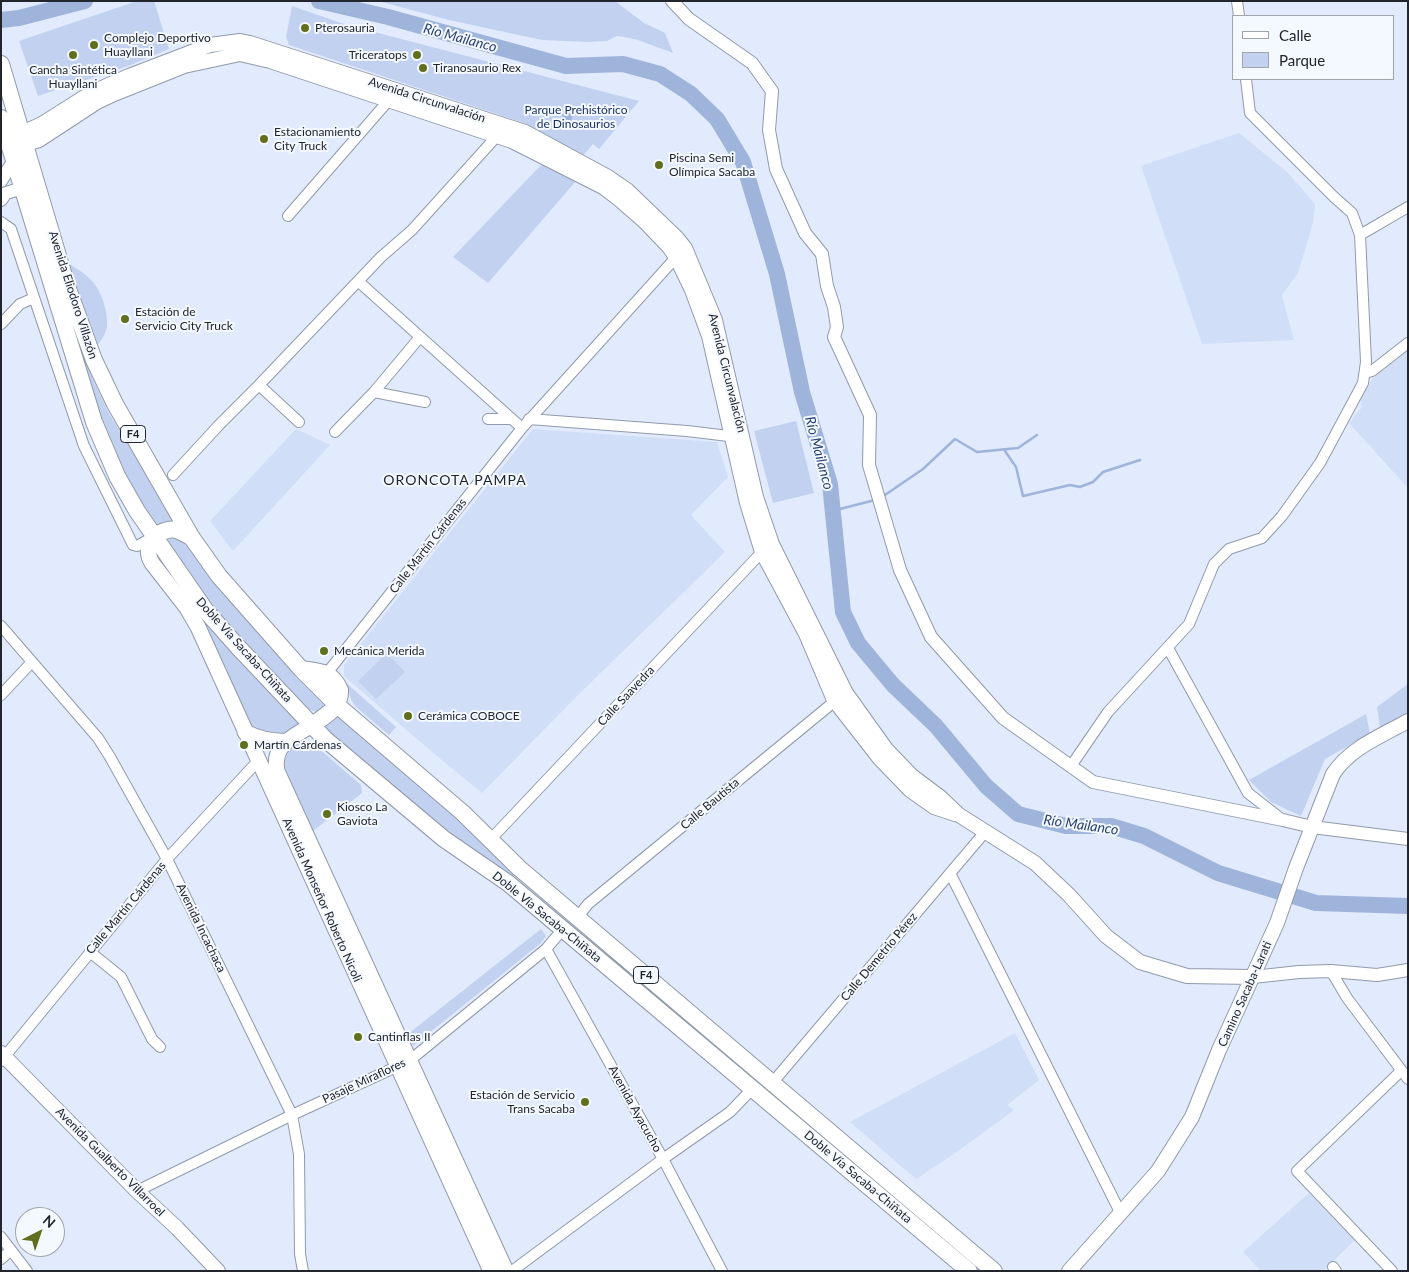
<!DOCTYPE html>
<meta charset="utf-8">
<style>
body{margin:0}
#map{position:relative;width:1409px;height:1272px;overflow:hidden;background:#e1ebfd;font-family:Lato,sans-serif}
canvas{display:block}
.frame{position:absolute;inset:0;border:2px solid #22252c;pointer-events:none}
.legend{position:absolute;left:1232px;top:15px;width:162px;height:65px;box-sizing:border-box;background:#f4f8ff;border:1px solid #a0a4ab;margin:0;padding:6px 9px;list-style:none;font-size:15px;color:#22252c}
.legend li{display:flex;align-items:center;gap:10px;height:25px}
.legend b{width:25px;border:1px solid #a0a4ab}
.north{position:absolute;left:15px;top:1207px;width:50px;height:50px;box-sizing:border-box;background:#f4f8ff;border:1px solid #a0a4ab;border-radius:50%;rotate:41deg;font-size:14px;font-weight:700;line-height:20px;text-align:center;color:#22252c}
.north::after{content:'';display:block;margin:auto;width:18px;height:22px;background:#5f6f1b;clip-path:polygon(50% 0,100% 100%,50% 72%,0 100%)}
</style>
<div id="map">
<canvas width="1409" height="1272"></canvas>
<div class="frame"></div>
<ul class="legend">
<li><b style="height:6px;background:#fff"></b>Calle</li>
<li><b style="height:14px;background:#c1d1ef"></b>Parque</li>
</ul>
<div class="north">N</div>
</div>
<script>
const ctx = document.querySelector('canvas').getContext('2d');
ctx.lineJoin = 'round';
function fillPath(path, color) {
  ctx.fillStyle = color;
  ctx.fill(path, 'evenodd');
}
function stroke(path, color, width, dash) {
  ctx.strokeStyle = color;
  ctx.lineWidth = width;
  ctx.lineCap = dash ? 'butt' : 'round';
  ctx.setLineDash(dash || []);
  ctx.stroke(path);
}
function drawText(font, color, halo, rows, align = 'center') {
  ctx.font = font + ' Lato,sans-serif';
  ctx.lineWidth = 4;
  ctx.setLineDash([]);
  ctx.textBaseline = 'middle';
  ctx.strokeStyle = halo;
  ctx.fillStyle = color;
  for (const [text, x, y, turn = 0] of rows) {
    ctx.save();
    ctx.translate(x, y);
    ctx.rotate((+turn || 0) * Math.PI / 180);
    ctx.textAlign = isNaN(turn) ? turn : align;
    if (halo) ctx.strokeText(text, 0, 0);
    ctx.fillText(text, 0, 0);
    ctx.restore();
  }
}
const built = new Path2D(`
 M 1239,133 L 1287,172 L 1315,204 L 1313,223 L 1298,273 L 1282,295 L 1294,340 L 1202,344 L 1141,166 Z
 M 1408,349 L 1408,488 L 1349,423 L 1362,407 L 1360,400 L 1372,379 Z
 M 296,429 L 330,445 L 233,551 L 210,521 Z
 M 533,429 L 717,442 L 728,477 L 691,515 L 725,552 L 579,694 L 482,793 L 432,752 L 344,676 L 344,665 Z
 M 1015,1033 L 1039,1080 L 1007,1105 L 1014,1110 L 957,1152 L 916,1179 L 850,1122 Z
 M 1309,1193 L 1355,1240 L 1323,1271 L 1261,1271 L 1243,1252 Z`);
const green = new Path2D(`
 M 137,1 L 154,1 L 169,49 L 128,66 L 38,96 L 19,41 Z
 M 378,1 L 615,1 L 644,23 L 665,33 L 673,53 L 638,40 L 624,37 L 617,36 L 607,41 L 588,42 L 542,40 L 449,20 Z
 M 292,6 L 344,24 L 639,101 L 599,149 L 593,144 L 582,157 L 524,123 L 289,45 L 286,37 Z
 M 543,163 L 576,181 L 488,283 L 453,257 Z
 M 68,263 C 77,269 86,274 93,282 C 102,293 108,312 107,326 C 106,334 101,341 96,347 L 90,333 Z
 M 73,324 L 94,382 L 108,412 L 178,525 L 155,529 L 132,491 L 96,412 Z
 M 796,421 L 814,493 L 773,503 L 754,431 Z
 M 168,534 L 187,544 L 215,584 L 330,706 L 317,712 L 310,710 L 242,645 L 161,539 Z
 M 154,547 L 301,725 C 278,741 274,737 249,727 L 155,563 Z
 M 387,653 L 405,672 L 376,699 L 358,681 Z
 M 345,682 L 396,727 L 389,735 L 355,706 L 351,699 Z
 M 1408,684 L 1408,712 L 1380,728 L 1377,707 Z
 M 337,713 L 455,812 L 515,874 L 512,878 L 445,833 L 320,727 Z
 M 1366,714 L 1370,734 L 1325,759 L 1301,816 L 1271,802 L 1249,780 Z
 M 303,741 L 311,742 L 317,747 L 361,785 L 362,793 L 313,831 L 284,766 C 285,753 291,747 303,741 Z
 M 541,929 L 546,936 L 541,943 L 413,1046 L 408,1034 Z`);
const water = new Path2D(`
 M 564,108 L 570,109 L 572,117 L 569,129 L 566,130 L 567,122 L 565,124 L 560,123 L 563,119 L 566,119 L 560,114 L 567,114 Z`);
const stream = new Path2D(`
 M 1005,451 L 1016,467 L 1023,496 L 1070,485 L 1080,487 L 1093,482 L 1103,472 L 1140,460
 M 882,497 L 923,469 L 955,439 L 977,452 L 1018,448 L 1037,435
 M 832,511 L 875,500`);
const river = new Path2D(`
 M 319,1 L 388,17 L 566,66 L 623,64 L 660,74 L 691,94 L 717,119 L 743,162 L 777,274 L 802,392 L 830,484 L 843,612 L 858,643 L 893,685 L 936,726 L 986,786 L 1018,814 L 1066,826 L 1111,826 L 1144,836 L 1218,873 L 1316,903 L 1408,906
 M 1,20 L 19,18 L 85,1`);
const minor = new Path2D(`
 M 1237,1 L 1239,16
 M 288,216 L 389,100
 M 1,222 L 11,229 L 84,446 L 133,545 L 137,546 L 153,537
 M 1360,235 L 1408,207
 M 359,282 L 522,428
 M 1,324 L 20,304 L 34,298
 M 1365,373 L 1372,371 L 1408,343
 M 259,385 L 299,422
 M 374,392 L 425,402
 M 488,419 L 512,419
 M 529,419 L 687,431 L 737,437
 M 335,432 L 374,392 L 420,337
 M 173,475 L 219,425 L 259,385 L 381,257 L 412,230 L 497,136 L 498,132
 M 1,626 L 98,738 L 110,757 L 167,859 L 292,1115 L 299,1154 L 300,1254 L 303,1271
 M 1168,648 L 1248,793 L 1280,818
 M 327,673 L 522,428 L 680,253
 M 1,695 L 31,663
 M 1071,766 L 1108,712 L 1189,624 L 1214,564 L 1229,549 L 1262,538 L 1282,516 L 1320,463 L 1363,383 L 1366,362 L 1360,235 L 1352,213 L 1334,197 L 1250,113 L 1246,79
 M 491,839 L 762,552
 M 950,873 L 1121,1214
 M 577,918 L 588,904 L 840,697
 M 546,949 L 663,1159 L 722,1271
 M 90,952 L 121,977 L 152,1039 L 160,1047
 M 1331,971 L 1347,998 L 1408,1079
 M 1,1061 L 167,859 L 258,761
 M 773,1082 L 985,832
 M 137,1191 L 292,1115 L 409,1061 L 546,949 L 563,929
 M 1,1237 L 27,1271
 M 1,1259 L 11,1250
 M 1333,1267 L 1336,1271
 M 512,1271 L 663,1159 L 730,1112 L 753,1088
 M 1392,1271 L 1297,1171 L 1401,1071`);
const tertiary = new Path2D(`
 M 672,1 L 689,19 L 752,63 L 772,91 L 769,130 L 776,169 L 805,233 L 822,254 L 827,286 L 834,307 L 837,327 L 834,337 L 870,415 L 869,465 L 900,570 L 931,637 L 1003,718 L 1093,782 L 1283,820 L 1312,827 L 1408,839
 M 1,181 L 14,160
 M 1,200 L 6,193 L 23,188
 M 1253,977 L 1299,972 L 1331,971 L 1377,975 L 1408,970`);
const secondary = new Path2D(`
 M 22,133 L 42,124 L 91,93 L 129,76 L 210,45 L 240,41 L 250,43 L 525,132 L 608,177 L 627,190 L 677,238 L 685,248 L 715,320 L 756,497 L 772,544 L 846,693 L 886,749 L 912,776 L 940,797 L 959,815 L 1035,863 L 1069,895 L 1106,936 L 1140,962 L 1187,976 L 1253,977
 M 26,144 L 39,140 L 97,102 L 114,94 L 184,66 L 240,54 L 270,61 L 512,141 L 603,187 L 620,200 L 644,221 L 669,247 L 676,257 L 692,290 L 709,336 L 747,503 L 762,552 L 806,634 L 834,700 L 880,759 L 910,790 L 934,807 L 955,814
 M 1,1053 L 137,1191 L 177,1228 L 218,1271
 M 1069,1271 L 1158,1171 L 1192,1117 L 1219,1050 L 1277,923 L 1296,868 L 1333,774 C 1350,748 1381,736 1408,721`);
const primary = new Path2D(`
 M 153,537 C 148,547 146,553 152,563 L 187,608 L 198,627 L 491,1271
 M 312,725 C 293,737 272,744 277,771 L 506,1271
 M 245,732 C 259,739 272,742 287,741`);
const trunk = new Path2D(`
 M 1,64 L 67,286 L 94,360 L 115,404 L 192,538 L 219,576 L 301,669 L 337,705 L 463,813 L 519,868 L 994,1271
 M 1,118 L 94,422 L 117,476 L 137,511 L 206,611 L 238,647 L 325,739 L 444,839 L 508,883 L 969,1271
 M 153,537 C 170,526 176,528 192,538
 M 301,669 C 320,672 331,670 340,690 C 341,708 325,716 312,725`);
const markers = [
 [305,28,5,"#5f6f1b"],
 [94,45,5,"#5f6f1b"],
 [73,55,5,"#5f6f1b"],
 [417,55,5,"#5f6f1b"],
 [423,68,5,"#5f6f1b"],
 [264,139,5,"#5f6f1b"],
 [659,165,5,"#5f6f1b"],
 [125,319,5,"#5f6f1b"],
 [324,651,5,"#5f6f1b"],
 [408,716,5,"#5f6f1b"],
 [244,745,5,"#5f6f1b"],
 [327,814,5,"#5f6f1b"],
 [358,1037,5,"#5f6f1b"],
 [585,1102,5,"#5f6f1b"]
];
const shields = [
 [133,434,25],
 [646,975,25]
];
const shieldNames = [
 ["F4",133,434],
 ["F4",646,975]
];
const poiNames = [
 ["Pterosauria",315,28],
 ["Complejo Deportivo",104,38],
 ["Huayllani",104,52],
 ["Triceratops",407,55,"right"],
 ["Tiranosaurio Rex",433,68],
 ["Cancha Sintética",73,70,"center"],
 ["Huayllani",73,84,"center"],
 ["Estacionamiento",274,132],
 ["City Truck",274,146],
 ["Piscina Semi",669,158],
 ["Olímpica Sacaba",669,172],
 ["Estación de",135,312],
 ["Servicio City Truck",135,326],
 ["Mecánica Merida",334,651],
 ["Cerámica COBOCE",418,716],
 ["Martín Cárdenas",254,745],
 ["Kiosco La",337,807],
 ["Gaviota",337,821],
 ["Cantinflas II",368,1037],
 ["Estación de Servicio",575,1095,"right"],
 ["Trans Sacaba",575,1109,"right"]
];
const streetNames = [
 ["Avenida Circunvalación",427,100,18],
 ["Avenida Eliodoro Villazón",73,295,72],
 ["Avenida Circunvalación",727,373,76],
 ["Calle Martín Cárdenas",428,546,-52],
 ["Doble Vía Sacaba-Chiñata",244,650,48],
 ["Calle Saavedra",626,696,-47],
 ["Calle Bautista",710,804,-40],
 ["Avenida Monseñor Roberto Nicoli",322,900,66],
 ["Calle Martín Cárdenas",126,908,-50],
 ["Doble Vía Sacaba-Chiñata",547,917,39],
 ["Avenida Incachaca",201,928,64],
 ["Calle Demetrio Pérez",879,957,-50],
 ["Camino Sacaba-Larati",1245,994,-66],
 ["Pasaje Miraflores",364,1081,-25],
 ["Avenida Ayacucho",635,1109,61],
 ["Avenida Gualberto Villarroel",110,1162,45],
 ["Doble Vía Sacaba-Chiñata",858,1177,40]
];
const parkNames = [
 ["Parque Prehistórico",576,110],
 ["de Dinosaurios",576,124]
];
const waterNames = [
 ["Río Mailanco",460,38,15],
 ["Río Mailanco",819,453,75],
 ["Río Mailanco",1081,825,8]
];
const neighbourhoodNames = [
 ["ORONCOTA PAMPA",455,480]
];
fillPath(built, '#d1def7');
fillPath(green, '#c1d1ef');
fillPath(water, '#9fb4da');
stroke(stream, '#9fb4da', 2.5);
stroke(river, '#9fb4da', 16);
stroke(minor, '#919aab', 12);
stroke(tertiary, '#919aab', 14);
stroke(secondary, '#919aab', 16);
stroke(primary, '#919aab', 17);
stroke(trunk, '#919aab', 18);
stroke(minor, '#fff', 10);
stroke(tertiary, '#fff', 12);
stroke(secondary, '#fff', 14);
stroke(primary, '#fff', 15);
stroke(trunk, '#fff', 16);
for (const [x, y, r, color] of markers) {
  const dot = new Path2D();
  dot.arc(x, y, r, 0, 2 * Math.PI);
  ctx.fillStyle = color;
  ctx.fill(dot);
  stroke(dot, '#f4f8ff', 2);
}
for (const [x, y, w] of shields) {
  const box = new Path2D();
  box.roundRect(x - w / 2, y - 8.5, w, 17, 4);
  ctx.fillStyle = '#f4f8ff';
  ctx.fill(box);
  stroke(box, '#22252c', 1);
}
drawText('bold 11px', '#22252c', null, shieldNames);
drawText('12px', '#22252c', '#f4f8ff', poiNames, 'left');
drawText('12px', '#22252c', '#f4f8ff', streetNames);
drawText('12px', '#172e5d', '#f4f8ff', parkNames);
drawText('italic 14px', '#294273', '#f4f8ff', waterNames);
ctx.letterSpacing = '1px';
drawText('14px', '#22252c', '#f4f8ff', neighbourhoodNames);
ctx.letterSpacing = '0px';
</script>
